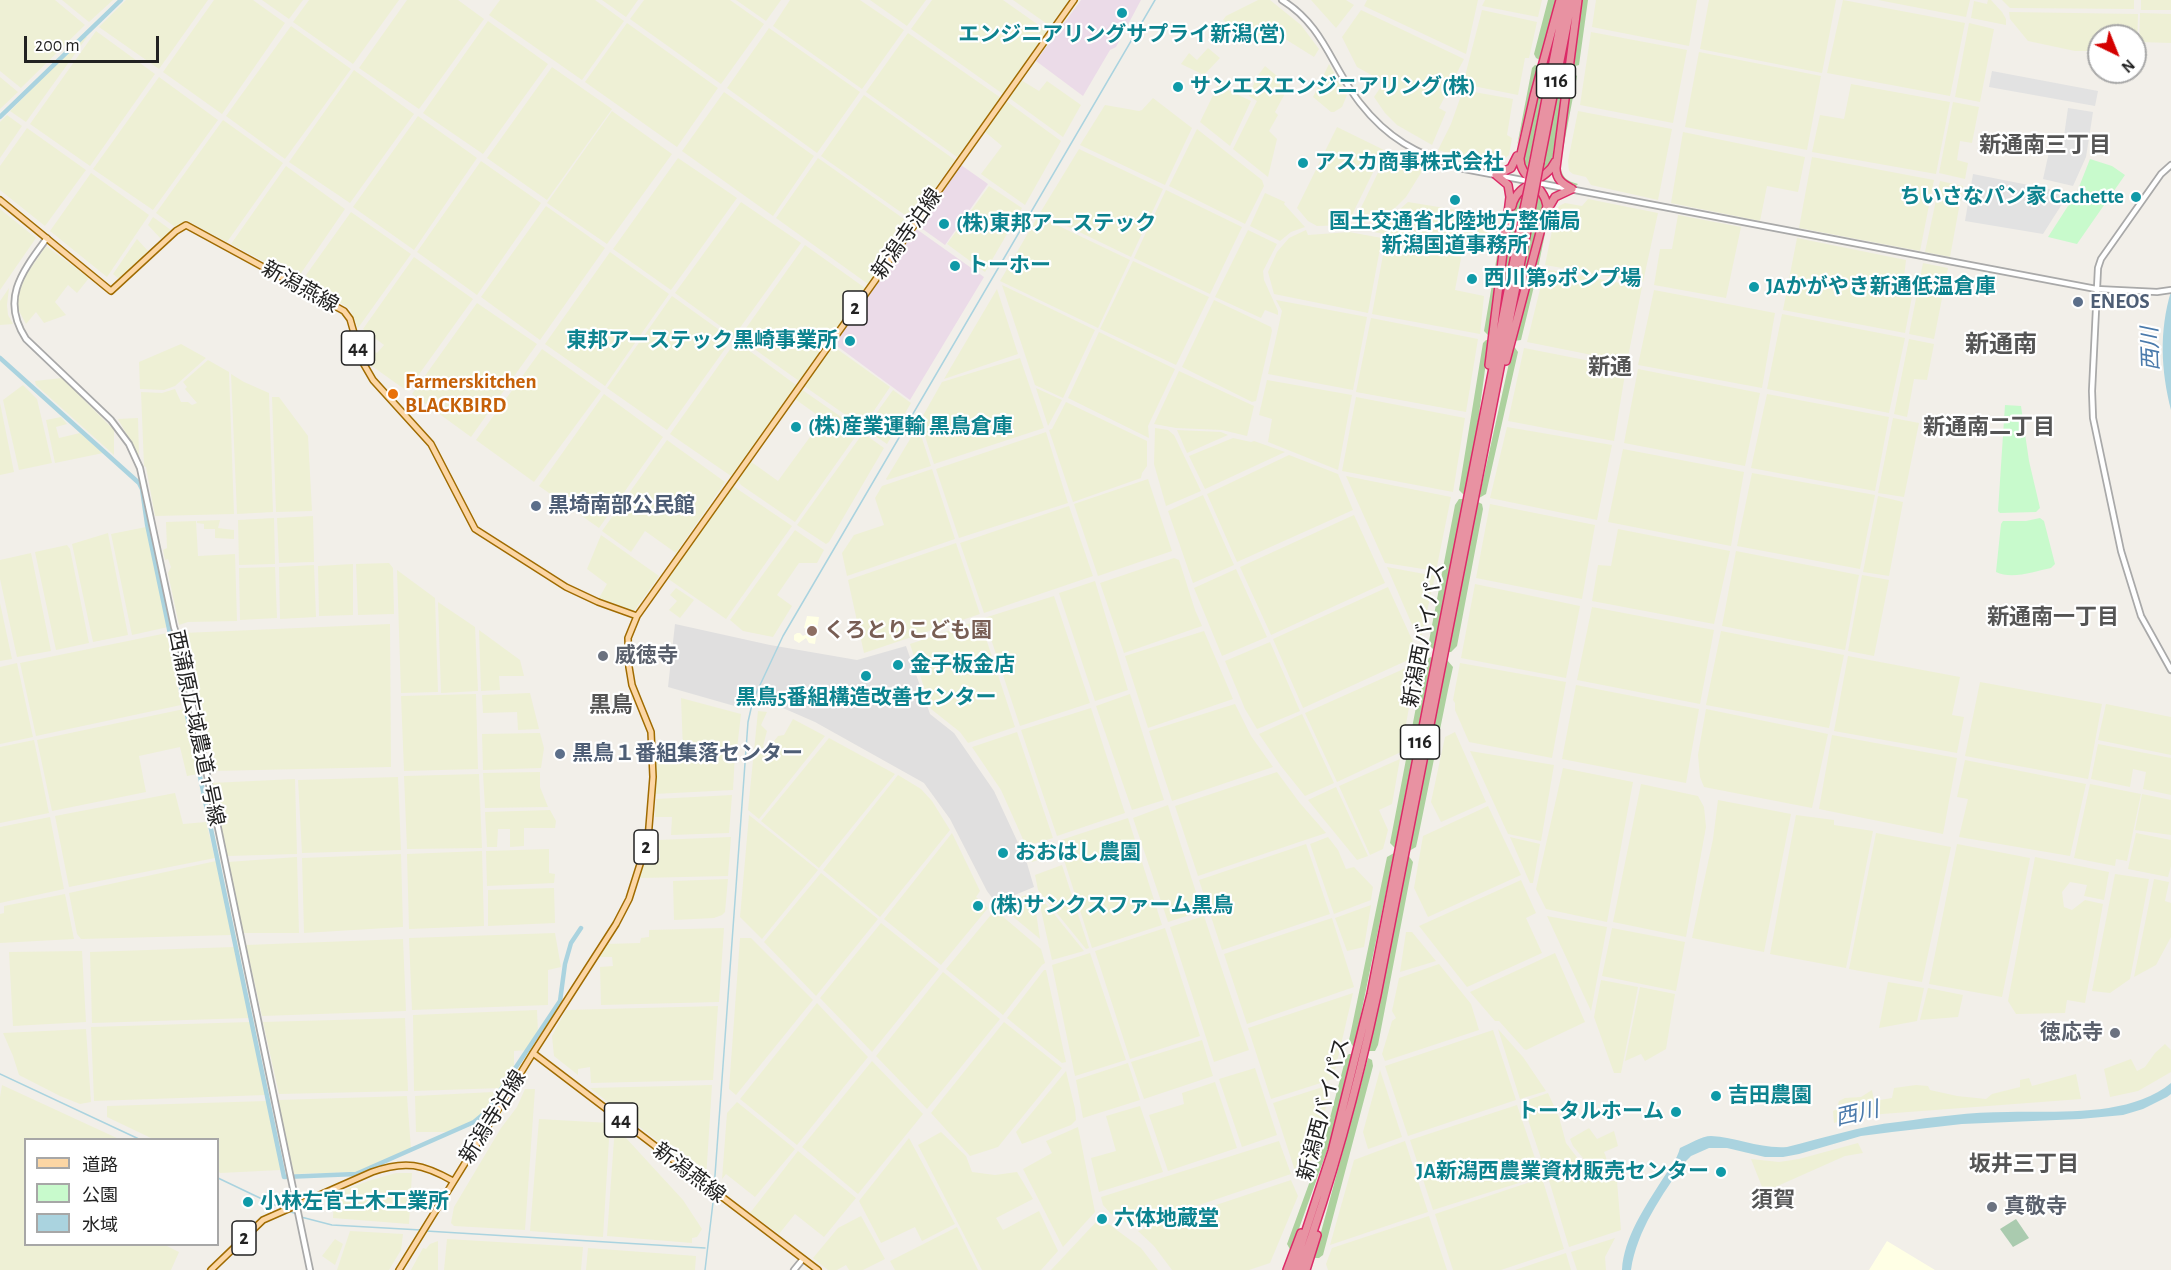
<!DOCTYPE html>
<meta charset="utf-8">
<style>
body{margin:0}
#map{position:relative;width:2171px;height:1270px;overflow:hidden;background:#f2efe9;font-family:"Alegreya Sans","Noto Sans JP",sans-serif}
canvas{display:block}
.legend{position:absolute;left:24px;top:1138px;width:195px;height:108px;box-sizing:border-box;background:#fff;border:2px solid #a7a7a7;margin:0;padding:8px 10px;list-style:none;font-size:18px;color:#222}
.legend li{display:flex;align-items:center;gap:12px;height:30px}
.legend b{width:30px;border:2px solid #a7a7a7}
.north{position:absolute;left:2087px;top:24px;width:60px;height:60px;box-sizing:border-box;background:#fff;border:2px solid #a7a7a7;border-radius:50%;rotate:137deg;font-size:16px;font-weight:700;line-height:24px;text-align:center;color:#222}
.north::after{content:'';display:block;margin:auto;width:21px;height:27px;background:#d40000;clip-path:polygon(50% 0,100% 100%,50% 72%,0 100%)}
.scale{position:absolute;left:24px;top:36px;width:135px;height:27px;box-sizing:border-box;border:3px solid #222;border-top:0;padding-left:8px;font-size:18px;line-height:21px;white-space:nowrap;color:#222;-webkit-text-stroke:4px #fff;paint-order:stroke}
</style>
<div id="map">
<canvas width="2171" height="1270"></canvas>
<ul class="legend">
<li><b style="height:8px;background:#fcd6a4"></b>道路</li>
<li><b style="height:16px;background:#c8facc"></b>公園</li>
<li><b style="height:16px;background:#aad3df"></b>水域</li>
</ul>
<div class="north">N</div>
<div class="scale">200 m</div>
</div>
<script>
const ctx = document.querySelector('canvas').getContext('2d');
ctx.lineJoin = 'round';
function fillPath(path, color) {
  ctx.fillStyle = color;
  ctx.fill(path, 'evenodd');
}
function stroke(path, color, width, dash) {
  ctx.strokeStyle = color;
  ctx.lineWidth = width;
  ctx.lineCap = dash ? 'butt' : 'round';
  ctx.setLineDash(dash || []);
  ctx.stroke(path);
}
function drawText(font, color, halo, rows, align = 'center') {
  ctx.font = font + ' "Alegreya Sans","Noto Sans JP",sans-serif';
  ctx.lineWidth = 4.5;
  ctx.setLineDash([]);
  ctx.textBaseline = 'middle';
  ctx.strokeStyle = halo;
  ctx.fillStyle = color;
  for (const [text, x, y, turn = 0] of rows) {
    ctx.save();
    ctx.translate(x, y);
    ctx.rotate((+turn || 0) * Math.PI / 180);
    ctx.textAlign = isNaN(turn) ? turn : align;
    if (halo) ctx.strokeText(text, 0, 0);
    ctx.fillText(text, 0, 0);
    ctx.restore();
  }
}
const residential = new Path2D(`
 M 675,624 L 770,645 L 857,660 L 906,646 L 930,714 L 954,733 L 994,791 L 1026,860 L 1034,887 L 996,903 L 987,891 L 950,819 L 924,783 L 815,722 L 776,705 L 738,707 L 668,687 Z`);
const industrial = new Path2D(`
 M 1081,0 L 1141,0 L 1116,47 L 1110,50 L 1083,96 L 1036,61 Z
 M 961,165 L 988,184 L 945,245 L 917,225 Z
 M 915,228 L 984,277 L 910,400 L 833,343 Z`);
const education = new Path2D(`
 M 807,616 L 819,617 L 815,644 L 809,643 L 806,638 L 799,643 L 794,640 L 794,635 L 797,633 L 800,633 L 803,636 L 807,634 L 807,629 L 804,628 Z
 M 1887,1241 L 1935,1270 L 1869,1270 Z`);
const farmland = new Path2D(`
 M 0,0 L 55,0 L 85,25 L 21,88 L 0,71 Z
 M 62,0 L 113,0 L 89,22 Z
 M 126,0 L 208,0 L 159,69 L 99,27 Z
 M 214,0 L 253,0 L 285,23 L 222,114 L 163,72 Z
 M 262,0 L 303,0 L 289,19 Z
 M 309,0 L 399,0 L 353,64 L 293,22 Z
 M 407,0 L 458,0 L 484,19 L 419,109 L 359,68 Z
 M 500,0 L 595,0 L 624,21 L 582,80 L 489,15 Z
 M 602,0 L 638,0 L 626,17 Z
 M 644,0 L 730,0 L 764,24 L 721,84 L 630,19 Z
 M 736,0 L 781,0 L 766,21 Z
 M 790,0 L 860,0 L 904,30 L 862,89 L 773,26 Z
 M 870,0 L 926,0 L 907,26 Z
 M 932,0 L 1003,0 L 1047,31 L 1003,94 L 911,29 Z
 M 1013,0 L 1069,0 L 1050,26 Z
 M 1258,0 L 1270,0 L 1301,25 L 1319,49 L 1314,57 L 1266,27 L 1257,41 L 1223,20 L 1226,16 Z
 M 1311,0 L 1346,0 L 1354,5 L 1336,28 Z
 M 1367,0 L 1478,0 L 1466,54 L 1364,6 Z
 M 1485,0 L 1542,0 L 1538,17 L 1482,6 Z
 M 1596,0 L 1697,0 L 1689,46 L 1592,27 Z
 M 1709,0 L 1836,0 L 1822,73 L 1700,49 Z
 M 1843,0 L 1965,23 L 1950,96 L 1827,73 Z
 M 1878,0 L 1970,0 L 1966,17 Z
 M 1988,0 L 1991,0 L 2002,12 L 2006,19 L 2006,25 L 1971,18 L 1974,1 L 1987,4 Z
 M 2002,0 L 2134,0 L 2134,9 L 2010,8 Z
 M 2141,0 L 2171,0 L 2171,10 L 2141,10 Z
 M 1361,10 L 1464,59 L 1439,108 L 1446,112 L 1432,145 L 1397,125 L 1385,113 L 1374,97 L 1384,82 L 1357,67 L 1342,37 Z
 M 1482,10 L 1537,22 L 1529,58 L 1525,58 L 1518,95 L 1463,84 Z
 M 2009,12 L 2138,14 L 2137,51 L 2135,51 L 2135,36 L 2099,36 L 2099,51 L 2075,51 L 2028,41 L 2010,19 Z
 M 2140,13 L 2171,14 L 2171,43 L 2139,42 Z
 M 488,21 L 548,64 L 483,154 L 423,113 Z
 M 627,23 L 718,88 L 677,147 L 585,82 Z
 M 1969,23 L 1994,29 L 1980,102 L 1955,97 Z
 M 291,26 L 351,69 L 285,159 L 226,116 Z
 M 769,28 L 860,92 L 817,153 L 727,88 Z
 M 96,31 L 155,74 L 90,166 L 30,124 Z
 M 1591,32 L 1687,50 L 1673,123 L 1580,105 Z
 M 908,33 L 1001,98 L 957,157 L 866,92 Z
 M 85,36 L 87,37 L 26,122 L 10,111 Z
 M 1208,48 L 1220,58 L 1204,75 L 1181,64 L 1189,53 L 1197,60 Z
 M 1699,52 L 1821,76 L 1807,150 L 1685,127 Z
 M 1329,64 L 1347,95 L 1342,107 L 1334,112 L 1331,112 L 1313,97 Z
 M 1265,66 L 1289,86 L 1275,112 L 1278,115 L 1269,131 L 1277,139 L 1268,177 L 1233,149 L 1257,101 L 1249,96 L 1256,78 Z
 M 552,67 L 612,109 L 547,200 L 487,158 Z
 M 354,70 L 414,114 L 350,203 L 289,162 Z
 M 0,77 L 18,92 L 0,109 Z
 M 159,77 L 218,120 L 153,210 L 93,169 Z
 M 1021,80 L 1039,91 L 1047,81 L 1081,105 L 1063,137 L 1008,97 Z
 M 1851,84 L 1950,102 L 1936,174 L 1812,152 L 1820,115 L 1844,119 Z
 M 1218,85 L 1251,101 L 1230,146 L 1200,122 Z
 M 1463,90 L 1513,99 L 1507,135 L 1512,138 L 1509,155 L 1503,160 L 1498,162 L 1463,157 L 1438,150 L 1451,124 Z
 M 724,92 L 814,156 L 773,216 L 682,151 Z
 M 864,95 L 955,160 L 912,220 L 821,156 Z
 M 1153,98 L 1192,128 L 1165,185 L 1080,145 L 1105,105 L 1139,111 L 1142,110 Z
 M 1006,101 L 1061,141 L 1025,205 L 981,174 L 1002,146 L 984,131 Z
 M 1953,102 L 1979,107 L 1972,143 L 1960,141 L 1957,160 L 1968,163 L 1965,179 L 1939,173 Z
 M 612,111 L 672,154 L 607,244 L 547,203 Z
 M 1578,111 L 1672,129 L 1658,200 L 1591,185 L 1586,177 L 1573,174 L 1569,171 L 1568,161 Z
 M 7,115 L 22,126 L 0,158 L 0,122 Z
 M 418,116 L 477,158 L 414,250 L 353,207 Z
 M 223,120 L 283,163 L 227,242 L 186,220 L 175,227 L 156,213 Z
 M 1337,127 L 1384,150 L 1347,225 L 1317,226 L 1308,221 L 1297,208 Z
 M 27,128 L 86,170 L 45,226 L 0,190 L 0,166 Z
 M 1197,129 L 1262,180 L 1264,186 L 1245,224 L 1169,186 Z
 M 1683,132 L 1805,157 L 1798,192 L 1767,186 L 1760,221 L 1671,203 Z
 M 1079,149 L 1163,189 L 1131,257 L 1040,213 Z
 M 1389,150 L 1424,168 L 1406,197 L 1395,208 L 1364,223 L 1355,220 Z
 M 1812,157 L 1934,180 L 1920,251 L 1799,228 Z
 M 678,158 L 737,198 L 671,290 L 613,249 Z
 M 818,158 L 911,224 L 868,284 L 776,218 Z
 M 481,161 L 541,203 L 477,295 L 417,252 Z
 M 286,166 L 345,209 L 297,279 L 231,244 Z
 M 91,173 L 149,215 L 107,277 L 50,231 Z
 M 1940,181 L 1963,186 L 1950,257 L 1925,252 Z
 M 989,186 L 1022,208 L 985,272 L 947,244 Z
 M 1166,190 L 1242,227 L 1210,294 L 1134,258 Z
 M 1265,193 L 1285,202 L 1284,204 L 1305,227 L 1291,232 L 1280,241 L 1250,226 Z
 M 1588,199 L 1658,213 L 1643,282 L 1545,265 L 1556,211 L 1559,206 L 1565,203 L 1582,206 Z
 M 741,202 L 801,243 L 734,336 L 675,293 Z
 M 1408,202 L 1494,216 L 1487,253 L 1374,232 L 1375,222 L 1392,216 Z
 M 546,206 L 605,248 L 540,340 L 481,297 Z
 M 0,209 L 36,238 L 0,290 Z
 M 351,212 L 411,254 L 358,328 L 350,309 L 311,284 L 306,275 Z
 M 1678,215 L 1741,227 L 1726,298 L 1654,285 L 1660,249 L 1672,249 Z
 M 1038,216 L 1130,260 L 1098,328 L 1000,281 Z
 M 153,217 L 171,230 L 161,239 L 148,225 Z
 M 1248,230 L 1277,244 L 1263,271 L 1264,280 L 1278,311 L 1278,315 L 1265,310 L 1261,318 L 1215,297 Z
 M 1306,230 L 1308,235 L 1349,232 L 1382,238 L 1368,313 L 1274,294 L 1268,272 L 1277,252 L 1289,238 Z
 M 1797,238 L 1906,260 L 1904,277 L 1915,281 L 1905,333 L 1783,310 Z
 M 137,239 L 148,251 L 119,279 L 113,274 Z
 M 1386,239 L 1462,253 L 1455,290 L 1484,296 L 1480,334 L 1372,314 Z
 M 805,245 L 865,288 L 799,381 L 739,338 Z
 M 46,246 L 89,278 L 77,293 L 68,285 L 55,302 L 66,315 L 44,323 L 36,312 L 26,324 L 19,311 L 17,301 L 20,290 L 26,275 Z
 M 610,252 L 669,294 L 605,386 L 545,344 Z
 M 414,257 L 473,299 L 407,391 L 369,364 L 362,346 L 377,353 L 384,345 L 363,329 Z
 M 1133,261 L 1209,297 L 1176,365 L 1100,329 Z
 M 1923,263 L 1948,268 L 1934,339 L 1909,334 Z
 M 1545,269 L 1642,287 L 1627,362 L 1527,342 Z
 M 1002,285 L 1095,330 L 1063,398 L 1035,385 Z
 M 9,288 L 7,305 L 8,315 L 13,324 L 0,325 L 0,301 Z
 M 997,289 L 1018,354 L 944,379 Z
 M 1654,290 L 1775,313 L 1762,388 L 1638,365 Z
 M 672,296 L 732,339 L 667,430 L 607,388 Z
 M 1214,300 L 1271,327 L 1272,331 L 1256,401 L 1252,402 L 1182,367 Z
 M 1276,300 L 1367,317 L 1353,390 L 1268,374 L 1282,311 Z
 M 477,303 L 537,344 L 471,437 L 412,394 Z
 M 1782,314 L 1905,338 L 1889,413 L 1767,389 Z
 M 1371,318 L 1478,339 L 1466,412 L 1356,392 Z
 M 1099,332 L 1175,369 L 1148,426 L 1149,438 L 1068,398 Z
 M 1909,339 L 1934,344 L 1927,380 L 1914,379 L 1907,417 L 1894,414 Z
 M 736,341 L 796,385 L 731,476 L 670,434 Z
 M 181,344 L 206,358 L 175,386 L 164,390 L 140,389 L 139,362 Z
 M 833,346 L 890,387 L 863,427 L 804,386 Z
 M 1524,348 L 1626,368 L 1614,441 L 1508,421 Z
 M 542,349 L 601,391 L 534,482 L 476,440 Z
 M 1020,358 L 1044,428 L 934,464 L 920,421 L 942,382 Z
 M 208,360 L 229,372 L 234,514 L 155,516 L 146,467 L 144,466 L 141,392 L 162,393 L 175,389 L 181,402 L 188,402 L 192,405 L 197,403 L 185,389 L 187,387 L 183,382 Z
 M 1638,369 L 1760,393 L 1745,466 L 1624,443 Z
 M 1179,371 L 1254,406 L 1247,436 L 1222,430 L 1176,428 L 1154,424 Z
 M 231,374 L 244,382 L 269,393 L 273,512 L 237,514 Z
 M 62,378 L 114,430 L 114,455 L 36,385 L 35,381 Z
 M 1267,380 L 1352,395 L 1338,470 L 1268,442 L 1272,419 L 1259,415 Z
 M 23,385 L 37,399 L 52,463 L 19,470 L 3,400 Z
 M 1036,388 L 1062,400 L 1048,426 Z
 M 801,389 L 860,430 L 795,522 L 741,485 L 737,479 L 750,461 L 778,481 L 823,419 L 795,399 Z
 M 893,390 L 911,403 L 887,444 L 865,429 Z
 M 604,394 L 663,437 L 599,528 L 539,486 Z
 M 1767,394 L 1889,417 L 1875,491 L 1751,468 Z
 M 272,397 L 279,397 L 308,436 L 312,511 L 276,512 Z
 M 1356,397 L 1465,418 L 1453,492 L 1342,471 Z
 M 1066,402 L 1147,441 L 1147,466 L 1142,473 L 1141,478 L 1073,502 L 1049,430 L 1052,429 Z
 M 0,403 L 14,472 L 0,475 Z
 M 61,417 L 67,424 L 56,427 L 59,438 L 80,433 L 103,453 L 55,463 L 46,420 Z
 M 138,418 L 139,456 L 118,419 Z
 M 1893,418 L 1919,423 L 1904,497 L 1878,493 Z
 M 918,426 L 931,466 L 887,480 L 886,479 Z
 M 1507,427 L 1612,445 L 1597,520 L 1490,498 Z
 M 1155,428 L 1168,430 L 1174,435 L 1201,491 L 1166,506 L 1154,464 Z
 M 1177,430 L 1221,432 L 1228,435 L 1187,453 Z
 M 1046,432 L 1068,503 L 959,538 L 936,469 Z
 M 863,433 L 884,448 L 829,542 L 826,544 L 797,525 Z
 M 1233,438 L 1251,442 L 1254,441 L 1285,452 L 1205,489 L 1189,456 Z
 M 667,440 L 725,482 L 676,553 L 645,531 L 631,552 L 602,531 Z
 M 1623,449 L 1744,472 L 1731,546 L 1608,522 Z
 M 1289,455 L 1338,474 L 1353,510 L 1237,562 L 1207,494 Z
 M 932,469 L 955,539 L 847,576 L 842,553 L 854,535 L 884,525 L 875,498 L 882,486 Z
 M 1752,473 L 1875,495 L 1860,569 L 1737,546 Z
 M 1346,476 L 1451,497 L 1436,571 L 1385,563 Z
 M 1148,479 L 1172,551 L 1098,576 L 1074,504 Z
 M 733,486 L 792,526 L 726,619 L 667,578 Z
 M 1203,495 L 1234,565 L 1193,583 L 1168,511 Z
 M 1878,496 L 1903,502 L 1889,576 L 1863,572 Z
 M 1490,504 L 1595,525 L 1582,599 L 1476,578 Z
 M 1069,506 L 1093,576 L 984,613 L 960,543 Z
 M 1354,515 L 1385,583 L 1271,635 L 1240,567 Z
 M 313,516 L 314,562 L 279,563 L 277,518 Z
 M 274,518 L 275,564 L 239,565 L 238,520 Z
 M 220,520 L 218,528 L 234,530 L 234,539 L 215,538 L 215,529 L 204,529 L 204,524 L 197,523 L 197,521 Z
 M 196,521 L 198,556 L 235,554 L 237,621 L 188,622 L 179,625 L 168,573 L 171,567 L 168,559 L 165,560 L 163,550 L 167,548 L 166,522 Z
 M 146,527 L 168,627 L 132,635 L 111,534 Z
 M 1618,529 L 1730,551 L 1714,624 L 1592,601 L 1598,565 L 1611,566 Z
 M 795,530 L 824,550 L 817,563 L 799,563 L 777,595 L 792,606 L 773,637 L 743,631 L 730,620 Z
 M 108,533 L 128,635 L 93,642 L 72,544 Z
 M 601,535 L 659,576 L 634,611 L 599,598 L 607,584 L 587,569 Z
 M 956,543 L 980,614 L 864,653 L 848,580 Z
 M 67,545 L 70,549 L 89,643 L 56,650 L 35,552 Z
 M 1736,551 L 1859,575 L 1845,650 L 1722,626 Z
 M 31,553 L 51,651 L 17,657 L 0,579 L 0,560 Z
 M 1174,558 L 1179,560 L 1195,610 L 1202,626 L 1124,653 L 1100,583 Z
 M 389,563 L 393,568 L 394,614 L 358,615 L 356,564 Z
 M 353,564 L 353,615 L 319,616 L 318,566 Z
 M 314,565 L 316,617 L 280,619 L 279,567 Z
 M 275,567 L 277,618 L 240,620 L 239,568 Z
 M 1387,567 L 1435,576 L 1420,643 Z
 M 1236,569 L 1267,637 L 1222,656 L 1194,588 Z
 M 397,570 L 435,598 L 438,692 L 401,693 Z
 M 1862,575 L 1889,580 L 1874,656 L 1848,651 Z
 M 1095,581 L 1128,690 L 1095,701 L 1059,593 Z
 M 1475,584 L 1580,606 L 1566,678 L 1461,658 Z
 M 1388,587 L 1419,655 L 1303,708 L 1273,639 Z
 M 676,588 L 694,600 L 680,618 L 669,610 L 677,601 L 670,595 Z
 M 1054,596 L 1090,703 L 1020,726 L 984,618 Z
 M 438,602 L 475,627 L 478,691 L 441,693 Z
 M 0,603 L 12,659 L 0,661 Z
 M 1592,607 L 1714,630 L 1700,704 L 1577,680 Z
 M 980,620 L 1015,727 L 968,743 L 960,732 L 931,709 L 910,644 Z
 M 390,624 L 391,767 L 213,771 L 183,633 Z
 M 479,630 L 520,660 L 524,676 L 499,676 L 500,690 L 481,691 Z
 M 1204,631 L 1233,699 L 1148,728 L 1125,656 Z
 M 1721,631 L 1844,655 L 1829,728 L 1706,705 Z
 M 167,633 L 181,705 L 36,736 L 20,663 Z
 M 1270,642 L 1300,711 L 1257,729 L 1245,709 L 1225,661 Z
 M 1848,656 L 1960,677 L 1952,715 L 1964,717 L 1957,753 L 1834,731 Z
 M 17,663 L 33,737 L 0,744 L 0,667 Z
 M 1417,663 L 1401,752 L 1337,782 L 1305,713 Z
 M 1460,663 L 1566,682 L 1552,758 L 1469,742 L 1455,710 L 1455,703 L 1453,700 Z
 M 1980,682 L 2102,704 L 2088,779 L 1965,756 Z
 M 1576,685 L 1699,709 L 1686,783 L 1562,759 Z
 M 530,693 L 539,729 L 518,730 L 517,712 L 483,713 L 482,695 Z
 M 476,694 L 478,769 L 404,771 L 401,696 Z
 M 1130,694 L 1164,800 L 1132,810 L 1096,706 Z
 M 681,698 L 741,714 L 737,749 L 683,750 Z
 M 1235,704 L 1251,736 L 1273,767 L 1172,801 L 1149,731 Z
 M 2106,704 L 2171,717 L 2171,755 L 2098,740 Z
 M 1091,708 L 1125,813 L 1057,836 L 1021,730 Z
 M 184,709 L 198,774 L 187,776 L 180,747 L 139,756 L 146,792 L 52,811 L 37,740 Z
 M 1706,709 L 1828,734 L 1812,808 L 1704,787 L 1700,777 L 1698,755 Z
 M 758,711 L 767,712 L 761,725 L 767,731 L 763,746 L 768,749 L 778,736 L 784,735 L 793,719 L 825,736 L 759,819 L 748,810 Z
 M 1302,714 L 1334,783 L 1305,796 L 1281,766 L 1259,734 Z
 M 1017,732 L 1053,838 L 1026,846 L 1001,790 L 972,747 Z
 M 1455,732 L 1486,802 L 1441,822 L 1431,802 L 1445,737 Z
 M 540,733 L 544,748 L 541,768 L 483,770 L 482,734 Z
 M 1832,735 L 1957,758 L 1943,834 L 1819,809 Z
 M 829,738 L 895,774 L 819,868 L 761,821 Z
 M 34,740 L 49,813 L 0,823 L 0,747 Z
 M 2098,744 L 2171,758 L 2171,795 L 2143,789 L 2146,772 L 2133,769 L 2130,787 L 2091,779 Z
 M 1470,751 L 1554,765 L 1541,841 L 1508,834 Z
 M 735,754 L 733,790 L 654,794 L 656,757 Z
 M 1400,759 L 1392,804 L 1379,810 L 1388,830 L 1383,849 L 1370,855 L 1339,786 Z
 M 1965,760 L 2086,784 L 2070,856 L 1959,837 L 1968,799 L 1957,797 Z
 M 1563,768 L 1633,782 L 1607,922 L 1546,909 L 1536,889 Z
 M 540,772 L 540,787 L 548,807 L 485,808 L 483,773 Z
 M 1277,772 L 1299,802 L 1326,833 L 1198,876 L 1175,806 Z
 M 479,774 L 482,848 L 407,849 L 404,776 Z
 M 898,775 L 921,789 L 932,801 L 950,830 L 880,917 L 823,870 Z
 M 398,777 L 401,850 L 302,853 L 298,780 Z
 M 295,779 L 297,854 L 227,856 L 211,783 Z
 M 1641,784 L 1698,796 L 1704,807 L 1706,827 L 1686,937 L 1613,922 Z
 M 2090,784 L 2141,794 L 2127,861 L 2116,859 L 2115,866 L 2074,858 Z
 M 1336,787 L 1368,856 L 1357,860 L 1308,800 Z
 M 175,793 L 183,824 L 206,822 L 215,858 L 69,887 L 55,816 Z
 M 2142,794 L 2171,800 L 2171,835 L 2135,830 Z
 M 732,795 L 729,833 L 671,835 L 672,817 L 655,817 L 656,799 Z
 M 1718,800 L 1791,814 L 1764,952 L 1692,938 L 1713,839 Z
 M 1168,805 L 1202,911 L 1168,922 L 1133,818 Z
 M 1488,806 L 1521,875 L 1428,917 L 1414,888 L 1423,836 Z
 M 550,810 L 556,821 L 555,828 L 524,828 L 524,846 L 510,847 L 510,829 L 498,829 L 497,847 L 487,847 L 485,812 Z
 M 749,815 L 818,870 L 762,939 L 740,917 Z
 M 1796,815 L 1834,820 L 1834,825 L 1873,831 L 1846,968 L 1770,954 Z
 M 50,817 L 64,889 L 0,903 L 0,827 Z
 M 1128,818 L 1162,925 L 1092,948 L 1058,841 Z
 M 952,833 L 980,891 L 976,897 L 988,908 L 941,965 L 884,919 Z
 M 1876,833 L 1951,847 L 1922,982 L 1849,969 Z
 M 2136,833 L 2171,840 L 2171,866 L 2168,877 L 2128,869 Z
 M 731,837 L 728,876 L 639,878 L 645,860 L 660,858 L 658,840 Z
 M 1328,837 L 1338,850 L 1346,869 L 1354,867 L 1373,887 L 1371,900 L 1334,914 L 1310,844 Z
 M 1510,837 L 1540,844 L 1533,883 L 1530,883 Z
 M 1054,842 L 1058,853 L 1032,862 L 1027,851 Z
 M 1306,844 L 1330,914 L 1222,950 L 1199,880 Z
 M 1957,844 L 2030,858 L 2002,997 L 1929,984 Z
 M 549,849 L 549,873 L 555,874 L 554,883 L 487,886 L 486,851 Z
 M 482,851 L 484,926 L 409,929 L 407,854 Z
 M 401,854 L 403,927 L 304,933 L 302,858 Z
 M 297,857 L 299,933 L 243,933 L 228,862 Z
 M 2035,857 L 2109,872 L 2104,900 L 2084,896 L 2087,885 L 2070,882 L 2062,892 L 2064,907 L 2072,910 L 2085,900 L 2103,904 L 2085,1003 L 2067,1000 L 2065,1013 L 2016,1014 L 2008,1001 Z
 M 216,861 L 232,935 L 81,939 L 77,934 L 69,893 Z
 M 1062,865 L 1089,948 L 1086,949 L 1038,890 L 1035,875 Z
 M 821,873 L 878,919 L 816,996 L 764,942 Z
 M 2115,874 L 2149,879 L 2130,979 L 2110,993 L 2092,991 Z
 M 728,879 L 725,912 L 722,915 L 714,918 L 674,920 L 673,881 Z
 M 2154,879 L 2169,882 L 2165,901 L 2171,903 L 2171,937 L 2156,965 L 2134,977 Z
 M 1521,880 L 1536,913 L 1526,918 L 1542,953 L 1467,987 L 1419,926 Z
 M 554,888 L 555,923 L 488,926 L 488,890 Z
 M 1033,892 L 1040,939 L 1000,906 Z
 M 65,894 L 74,939 L 0,943 L 0,914 L 4,913 L 4,906 Z
 M 1042,899 L 1084,951 L 1052,960 L 1039,901 Z
 M 1371,905 L 1364,947 L 1347,951 L 1335,918 Z
 M 995,910 L 1041,949 L 1045,963 L 1042,965 L 1003,1015 L 946,969 Z
 M 1204,916 L 1249,1050 L 1214,1062 L 1170,927 Z
 M 1547,916 L 1607,927 L 1591,1011 Z
 M 1332,918 L 1354,987 L 1247,1024 L 1224,954 Z
 M 881,923 L 939,969 L 872,1052 L 820,998 Z
 M 724,928 L 719,1002 L 601,1005 L 600,967 L 613,966 L 612,957 L 599,957 L 606,944 L 640,943 L 641,938 L 649,937 L 649,930 Z
 M 1165,928 L 1200,1036 L 1130,1059 L 1095,951 Z
 M 1612,928 L 1685,942 L 1676,991 L 1602,976 Z
 M 1406,932 L 1412,932 L 1436,961 L 1400,972 Z
 M 555,933 L 561,967 L 548,970 L 548,1005 L 412,1010 L 409,938 Z
 M 740,938 L 751,938 L 813,1000 L 736,1095 L 729,1089 Z
 M 403,939 L 406,1011 L 262,1016 L 246,945 Z
 M 234,947 L 250,1018 L 92,1023 L 90,952 Z
 M 82,951 L 86,1022 L 13,1026 L 9,952 Z
 M 1090,953 L 1126,1060 L 1075,1076 L 1052,965 Z
 M 1555,953 L 1585,1022 L 1526,1050 L 1524,1049 L 1499,1021 L 1495,1021 L 1470,992 Z
 M 1439,964 L 1471,1004 L 1479,1030 L 1385,1061 L 1382,1054 L 1392,1021 L 1396,1018 L 1392,1011 L 1399,978 Z
 M 1044,970 L 1046,970 L 1066,1062 L 1062,1063 L 1007,1018 Z
 M 943,972 L 1000,1019 L 927,1109 L 876,1056 Z
 M 1601,980 L 1638,987 L 1621,1073 L 1614,1073 L 1594,1017 Z
 M 1888,982 L 1924,988 L 1917,1021 L 1879,1028 Z
 M 1640,987 L 1675,994 L 1666,1049 L 1645,1061 L 1641,1054 L 1625,1061 Z
 M 1928,988 L 1963,995 L 1958,1017 L 1920,1020 Z
 M 1353,993 L 1333,1079 L 1271,1099 L 1248,1028 Z
 M 817,1003 L 868,1057 L 797,1145 L 740,1099 Z
 M 718,1006 L 713,1080 L 591,1083 L 590,1067 L 578,1069 L 578,1075 L 554,1056 L 552,1036 L 566,1010 Z
 M 537,1010 L 538,1033 L 527,1050 L 514,1051 L 514,1071 L 502,1088 L 414,1091 L 413,1015 Z
 M 405,1018 L 408,1091 L 279,1094 L 263,1022 Z
 M 250,1022 L 266,1095 L 94,1101 L 91,1027 Z
 M 1004,1022 L 1062,1068 L 998,1147 L 970,1156 L 931,1113 Z
 M 86,1029 L 91,1102 L 80,1104 L 60,1096 L 19,1075 L 13,1056 L 3,1033 Z
 M 1498,1029 L 1523,1057 L 1546,1091 L 1520,1099 Z
 M 1493,1030 L 1516,1100 L 1408,1136 L 1385,1066 Z
 M 1202,1040 L 1213,1076 L 1144,1099 L 1131,1062 Z
 M 2165,1044 L 2171,1050 L 2171,1072 L 2138,1091 L 2110,1097 L 2104,1069 L 2131,1059 L 2137,1071 L 2145,1067 L 2155,1053 Z
 M 872,1061 L 923,1114 L 858,1194 L 802,1147 Z
 M 1128,1063 L 1140,1100 L 1083,1118 L 1076,1080 Z
 M 1255,1068 L 1277,1135 L 1242,1147 L 1219,1079 Z
 M 1380,1070 L 1402,1137 L 1368,1149 L 1363,1132 Z
 M 1066,1071 L 1075,1109 L 1076,1120 L 1071,1125 L 1022,1144 L 1016,1132 Z
 M 2076,1074 L 2081,1099 L 1882,1114 L 1851,1118 L 1834,1123 L 1833,1111 L 1837,1109 L 1839,1101 L 1845,1098 L 1861,1097 L 1872,1090 L 1874,1101 L 1892,1098 L 1894,1088 L 1916,1085 L 1928,1086 L 1930,1090 L 1957,1096 L 1986,1099 L 1992,1094 L 2020,1087 L 2020,1080 L 2029,1078 L 2032,1086 Z
 M 1215,1082 L 1237,1148 L 1168,1171 L 1149,1115 L 1184,1104 L 1182,1093 Z
 M 1332,1084 L 1315,1149 L 1308,1170 L 1296,1174 L 1273,1103 Z
 M 2,1085 L 119,1139 L 26,1140 L 26,1244 L 165,1245 L 179,1252 L 171,1270 L 0,1270 L 0,1097 Z
 M 712,1085 L 706,1179 L 590,1088 Z
 M 525,1089 L 535,1089 L 525,1230 L 454,1226 L 451,1223 L 454,1207 L 501,1128 L 517,1107 Z
 M 493,1092 L 494,1097 L 476,1123 L 472,1125 L 455,1132 L 416,1132 L 415,1096 Z
 M 1548,1093 L 1559,1117 L 1566,1143 L 1579,1160 L 1578,1162 L 1546,1173 L 1522,1102 Z
 M 407,1096 L 411,1149 L 358,1172 L 294,1174 L 278,1100 Z
 M 267,1101 L 281,1170 L 220,1173 L 218,1171 L 218,1140 L 153,1139 L 107,1117 L 107,1106 Z
 M 737,1102 L 795,1149 L 755,1197 L 726,1174 L 722,1179 L 727,1113 Z
 M 1517,1105 L 1541,1176 L 1433,1210 L 1410,1140 Z
 M 1140,1106 L 1163,1172 L 1099,1192 L 1091,1158 L 1116,1151 L 1106,1116 Z
 M 539,1119 L 610,1123 L 603,1237 L 530,1231 Z
 M 615,1126 L 683,1200 L 702,1229 L 697,1237 L 692,1238 L 692,1243 L 607,1236 Z
 M 1078,1127 L 1095,1212 L 1063,1247 L 1023,1169 L 1052,1153 L 1046,1141 Z
 M 1589,1128 L 1597,1139 L 1614,1131 L 1618,1146 L 1604,1152 L 1606,1157 L 1609,1181 L 1617,1181 L 1621,1230 L 1569,1247 L 1548,1177 L 1587,1163 L 1573,1146 L 1570,1139 Z
 M 941,1132 L 966,1156 L 972,1172 L 995,1175 L 1017,1172 L 1033,1199 L 996,1218 L 1003,1230 L 1039,1211 L 1058,1251 L 1041,1270 L 982,1270 L 918,1145 Z
 M 909,1138 L 955,1224 L 922,1241 L 915,1227 L 881,1243 L 859,1201 Z
 M 1279,1141 L 1291,1174 L 1134,1227 L 1111,1214 L 1103,1205 L 1101,1197 Z
 M 1405,1141 L 1428,1212 L 1330,1245 L 1354,1160 Z
 M 1858,1143 L 1863,1153 L 1845,1156 L 1764,1192 L 1751,1159 L 1779,1162 L 1799,1159 Z
 M 798,1151 L 856,1198 L 824,1237 L 795,1214 L 779,1234 L 750,1213 Z
 M 396,1173 L 412,1173 L 409,1224 L 333,1218 L 334,1194 L 368,1181 Z
 M 1542,1178 L 1564,1249 L 1501,1270 L 1453,1270 L 1435,1214 Z
 M 1291,1180 L 1298,1196 L 1270,1263 L 1249,1270 L 1172,1270 L 1154,1246 L 1138,1231 Z
 M 861,1216 L 885,1259 L 863,1270 L 849,1270 L 846,1265 L 837,1270 L 828,1270 L 813,1258 L 838,1228 Z
 M 1429,1216 L 1447,1270 L 1328,1270 L 1326,1264 L 1332,1248 Z
 M 1097,1221 L 1110,1225 L 1141,1248 L 1158,1270 L 1051,1270 Z
 M 957,1227 L 978,1270 L 895,1270 L 890,1261 Z
 M 350,1231 L 403,1234 L 401,1250 L 389,1270 L 337,1270 Z
 M 1615,1238 L 1605,1257 L 1606,1270 L 1577,1270 L 1571,1252 Z
 M 335,1239 L 343,1244 L 335,1265 L 322,1256 Z
 M 447,1239 L 583,1247 L 581,1270 L 444,1270 Z
 M 438,1241 L 438,1270 L 411,1270 L 423,1248 L 426,1249 L 430,1244 Z
 M 588,1248 L 696,1256 L 695,1270 L 586,1270 Z
 M 1566,1253 L 1571,1270 L 1515,1270 Z`);
const forest = new Path2D(`
 M 1548,0 L 1556,0 L 1540,60 L 1536,58 L 1534,54 Z
 M 1581,0 L 1588,0 L 1579,65 L 1572,67 Z
 M 1572,21 L 1559,133 L 1554,146 L 1552,162 L 1542,174 Z
 M 1555,28 L 1527,173 L 1524,169 L 1523,148 Z
 M 1535,65 L 1539,66 L 1517,146 L 1532,68 Z
 M 1572,72 L 1577,76 L 1560,165 C 1562,177 1566,181 1578,184 L 1575,187 C 1563,183 1559,177 1559,164 Z
 M 1524,190 L 1497,326 L 1507,231 L 1514,202 Z
 M 1539,191 L 1544,204 L 1513,322 Z
 M 1505,209 L 1489,336 L 1484,331 Z
 M 1549,214 L 1536,278 L 1521,340 L 1514,341 Z
 M 1486,340 L 1489,340 L 1477,429 L 1464,495 L 1459,490 L 1460,484 L 1483,343 Z
 M 1513,345 L 1518,352 L 1486,494 L 1479,498 Z
 M 1459,499 L 1463,499 L 1462,507 L 1434,649 L 1431,648 L 1429,641 L 1455,505 Z
 M 1478,502 L 1482,504 L 1483,509 L 1457,646 L 1451,652 L 1448,652 Z
 M 1431,657 L 1432,658 L 1395,848 L 1390,843 L 1425,660 Z
 M 1447,660 L 1453,667 L 1448,690 L 1418,838 L 1416,847 L 1409,851 Z
 M 1394,853 L 1354,1048 L 1349,1040 L 1351,1031 L 1387,857 Z
 M 1408,855 L 1413,862 L 1378,1045 L 1375,1051 L 1369,1051 Z
 M 1349,1054 L 1353,1054 L 1329,1145 L 1291,1251 L 1287,1244 L 1322,1148 L 1346,1057 Z
 M 1368,1058 L 1372,1060 L 1373,1066 L 1323,1255 L 1319,1258 L 1314,1258 Z`);
const cemetery = new Path2D(`
 M 2016,1219 L 2029,1238 L 2013,1247 L 2000,1229 Z`);
const park = new Path2D(`
 M 2090,159 L 2112,166 L 2125,175 L 2077,244 L 2048,237 L 2077,192 Z
 M 2005,405 L 2021,406 L 2029,461 L 2040,508 L 2036,512 L 2000,513 L 1998,511 Z
 M 2040,518 L 2044,521 L 2055,564 L 2051,568 C 2035,571 2012,580 1996,572 L 2001,524 L 2003,521 L 2026,521 Z`);
const parking = new Path2D(`
 M 1992,71 L 2098,91 L 2095,106 L 1989,87 Z
 M 2068,108 L 2093,112 L 2086,157 L 2073,186 L 2043,179 L 2053,134 L 2064,136 Z
 M 1973,174 L 2069,193 L 2043,234 L 1965,221 Z`);
const water = new Path2D(`
 M 2171,291 L 2171,410 C 2161,370 2159,332 2171,291 Z
 M 2171,1083 L 2171,1094 L 2167,1097 L 2143,1109 L 2123,1115 L 2080,1119 L 1962,1124 L 1892,1132 L 1861,1136 L 1799,1154 L 1783,1157 L 1765,1157 L 1727,1148 L 1709,1148 L 1691,1156 L 1685,1162 C 1662,1195 1637,1230 1631,1270 L 1622,1270 C 1624,1237 1645,1207 1662,1180 C 1669,1169 1677,1160 1680,1148 C 1689,1144 1702,1136 1711,1136 C 1737,1137 1759,1149 1787,1147 C 1824,1138 1860,1126 1898,1122 C 1934,1117 1971,1112 2008,1112 C 2059,1111 2130,1117 2171,1083 Z`);
const stream = new Path2D(`
 M 0,1074 L 141,1140
 M 218,1178 L 283,1209
 M 714,1189 L 748,722 L 753,700 L 783,636 L 1155,0
 M 288,1211 L 297,1214
 M 301,1217 L 332,1225 L 421,1230
 M 426,1231 L 705,1248
 M 705,1270 L 714,1194`);
const canal = new Path2D(`
 M 0,117 L 121,0
 M 0,358 L 139,483 L 142,489 L 147,524 L 284,1177 L 356,1174 L 474,1122 L 486,1112 L 560,1001 L 565,964 L 571,943 L 581,928`);
const minor = new Path2D(`
 M 1282,0 C 1324,26 1331,66 1360,103 C 1388,139 1416,153 1459,168 L 2096,289 L 2157,292 L 2171,290
 M 2171,165 L 2161,174 L 2101,259 L 2098,268 L 2092,391 L 2093,418 L 2121,551 L 2141,616 L 2171,670
 M 47,238 C 22,272 0,299 26,339 L 111,420 L 129,444 L 140,468 L 174,627 L 180,645 L 310,1270
 M 794,1270 L 803,1259`);
const major = new Path2D(`
 M 0,200 L 111,291 L 176,231 L 186,225 L 344,311 L 350,319 L 362,361 L 373,380 L 431,444 L 475,529 L 566,587 L 598,602 L 637,616
 M 533,1053 L 818,1270
 M 211,1270 L 263,1220 L 372,1172 C 405,1160 423,1164 453,1181
 M 399,1270 L 533,1053 L 616,924 L 629,899 L 648,839 L 653,777 L 651,732 L 632,685 L 629,667 L 628,638 L 637,616 L 1074,0`);
const highway = new Path2D(`
 M 1534,161 L 1565,0
 M 1540,162 L 1572,0
 M 1496,175 L 1511,168 L 1517,156
 M 1572,189 C 1563,184 1556,180 1556,168 L 1578,0
 M 1512,206 C 1517,182 1546,182 1555,162
 M 1548,209 L 1555,197 L 1572,189
 M 1506,361 L 1547,206 C 1544,184 1519,178 1520,158 L 1534,96 L 1560,0
 M 1489,365 L 1510,197 L 1508,185 L 1496,175
 M 1287,1270 L 1301,1233
 M 1293,1270 L 1332,1151 L 1371,994 L 1524,209
 M 1300,1270 C 1332,1180 1357,1089 1377,995 L 1531,210
 M 1306,1270 L 1317,1235`);
const highwayBridge = new Path2D(`
 M 1524,209 L 1534,161
 M 1531,210 L 1540,162`);
const markers = [
 [1122,13,6,"#0f9aa8"],
 [1178,87,6,"#0f9aa8"],
 [1303,163,6,"#0f9aa8"],
 [2136,197,6,"#0f9aa8"],
 [1455,200,6,"#0f9aa8"],
 [944,224,6,"#0f9aa8"],
 [955,266,6,"#0f9aa8"],
 [1472,279,6,"#0f9aa8"],
 [1754,287,6,"#0f9aa8"],
 [2078,302,6,"#5c6f8a"],
 [850,341,6,"#0f9aa8"],
 [393,394,6,"#e8710a"],
 [796,427,6,"#0f9aa8"],
 [536,506,6,"#5c6f8a"],
 [812,631,6,"#8d6e63"],
 [603,656,6,"#6b7280"],
 [898,665,6,"#0f9aa8"],
 [866,676,6,"#0f9aa8"],
 [560,754,6,"#5c6f8a"],
 [1003,853,6,"#0f9aa8"],
 [978,906,6,"#0f9aa8"],
 [2115,1033,6,"#6b7280"],
 [1716,1096,6,"#0f9aa8"],
 [1676,1112,6,"#0f9aa8"],
 [1721,1172,6,"#0f9aa8"],
 [248,1202,6,"#0f9aa8"],
 [1992,1207,6,"#6b7280"],
 [1102,1219,6,"#0f9aa8"]
];
const shields = [
 [1556,81,39],
 [855,308,24],
 [358,348,33],
 [1420,742,39],
 [646,847,24],
 [621,1120,33],
 [244,1238,24]
];
const shieldNames = [
 ["116",1556,81],
 ["2",855,308],
 ["44",358,348],
 ["116",1420,742],
 ["2",646,847],
 ["44",621,1120],
 ["2",244,1238]
];
const cultureNames = [
 ["エンジニアリングサプライ新潟(営)",1122,35,"center"],
 ["サンエスエンジニアリング(株)",1190,87],
 ["アスカ商事株式会社",1315,163],
 ["ちいさなパン家 Cachette",2124,197,"right"],
 ["国土交通省北陸地方整備局",1455,222,"center"],
 ["新潟国道事務所",1455,246,"center"],
 ["(株)東邦アーステック",956,224],
 ["トーホー",967,266],
 ["西川第9ポンプ場",1484,279],
 ["JAかがやき新通低温倉庫",1766,287],
 ["東邦アーステック黒崎事業所",838,341,"right"],
 ["(株)産業運輸 黒鳥倉庫",808,427],
 ["金子板金店",910,665],
 ["黒鳥5番組構造改善センター",866,698,"center"],
 ["おおはし農園",1015,853],
 ["(株)サンクスファーム黒鳥",990,906],
 ["吉田農園",1728,1096],
 ["トータルホーム",1664,1112,"right"],
 ["JA新潟西農業資材販売センター",1709,1172,"right"],
 ["小林左官土木工業所",260,1202],
 ["六体地蔵堂",1114,1219]
];
const streetNames = [
 ["新潟寺泊線",907,234,-55],
 ["新潟燕線",300,287,29],
 ["新潟西バイパス",1424,635,-79],
 ["西蒲原広域農道 1号線",196,728,78],
 ["新潟西バイパス",1324,1109,-75],
 ["新潟寺泊線",493,1117,-58],
 ["新潟燕線",689,1173,37]
];
const serviceNames = [
 ["ENEOS",2090,302],
 ["黒埼南部公民館",548,506],
 ["黒鳥１番組集落センター",572,754]
];
const foodNames = [
 ["Farmerskitchen",405,382],
 ["BLACKBIRD",405,406]
];
const educationNames = [
 ["くろとりこども園",824,631]
];
const worshipNames = [
 ["威徳寺",615,656],
 ["徳応寺",2103,1033,"right"],
 ["真敬寺",2004,1207]
];
const neighbourhoodNames = [
 ["新通南三丁目",2045,145],
 ["新通",1610,367],
 ["新通南二丁目",1989,427],
 ["新通南一丁目",2053,617],
 ["黒鳥",611,705],
 ["坂井三丁目",2024,1164],
 ["須賀",1773,1200]
];
const waterNames = [
 ["西川",2151,349,-92],
 ["西川",1857,1114,-13]
];
const quarterNames = [
 ["新通南",2001,345]
];
fillPath(residential, '#e0dfdf');
fillPath(industrial, '#ebdbe8');
fillPath(education, '#ffffe5');
fillPath(farmland, '#eef0d5');
fillPath(forest, '#add19e');
fillPath(cemetery, '#aacbaf');
fillPath(park, '#c8facc');
fillPath(parking, '#e2e2e2');
fillPath(water, '#aad3df');
stroke(stream, '#aad3df', 1.5);
stroke(canal, '#aad3df', 4.5);
stroke(minor, '#a9a9a9', 8);
stroke(major, '#a06b00', 8);
stroke(highway, '#dc2a67', 10);
stroke(minor, '#fff', 4.5);
stroke(major, '#fcd6a4', 5);
stroke(highway, '#e892a2', 7);
stroke(highwayBridge, '#dc2a67', 10, []);
stroke(highwayBridge, '#e892a2', 7);
for (const [x, y, r, color] of markers) {
  const dot = new Path2D();
  dot.arc(x, y, r, 0, 2 * Math.PI);
  ctx.fillStyle = color;
  ctx.fill(dot);
  stroke(dot, '#fff', 2);
}
for (const [x, y, w] of shields) {
  const box = new Path2D();
  box.roundRect(x - w / 2, y - 17, w, 34, 4.5);
  ctx.fillStyle = '#fff';
  ctx.fill(box);
  stroke(box, '#222', 1.5);
}
drawText('bold 20px', '#222', null, shieldNames);
drawText('bold 21px', '#0d838f', '#fff', cultureNames, 'left');
drawText('21px', '#222', '#fff', streetNames);
drawText('bold 21px', '#4e5e75', '#fff', serviceNames, 'left');
drawText('bold 21px', '#c56008', '#fff', foodNames, 'left');
drawText('bold 21px', '#785e54', '#fff', educationNames, 'left');
drawText('bold 21px', '#5b616d', '#fff', worshipNames, 'left');
drawText('bold 22px', '#555', '#fff', neighbourhoodNames);
drawText('italic 22px', '#4a7aab', '#fff', waterNames);
drawText('bold 24px', '#555', '#fff', quarterNames);
</script>
